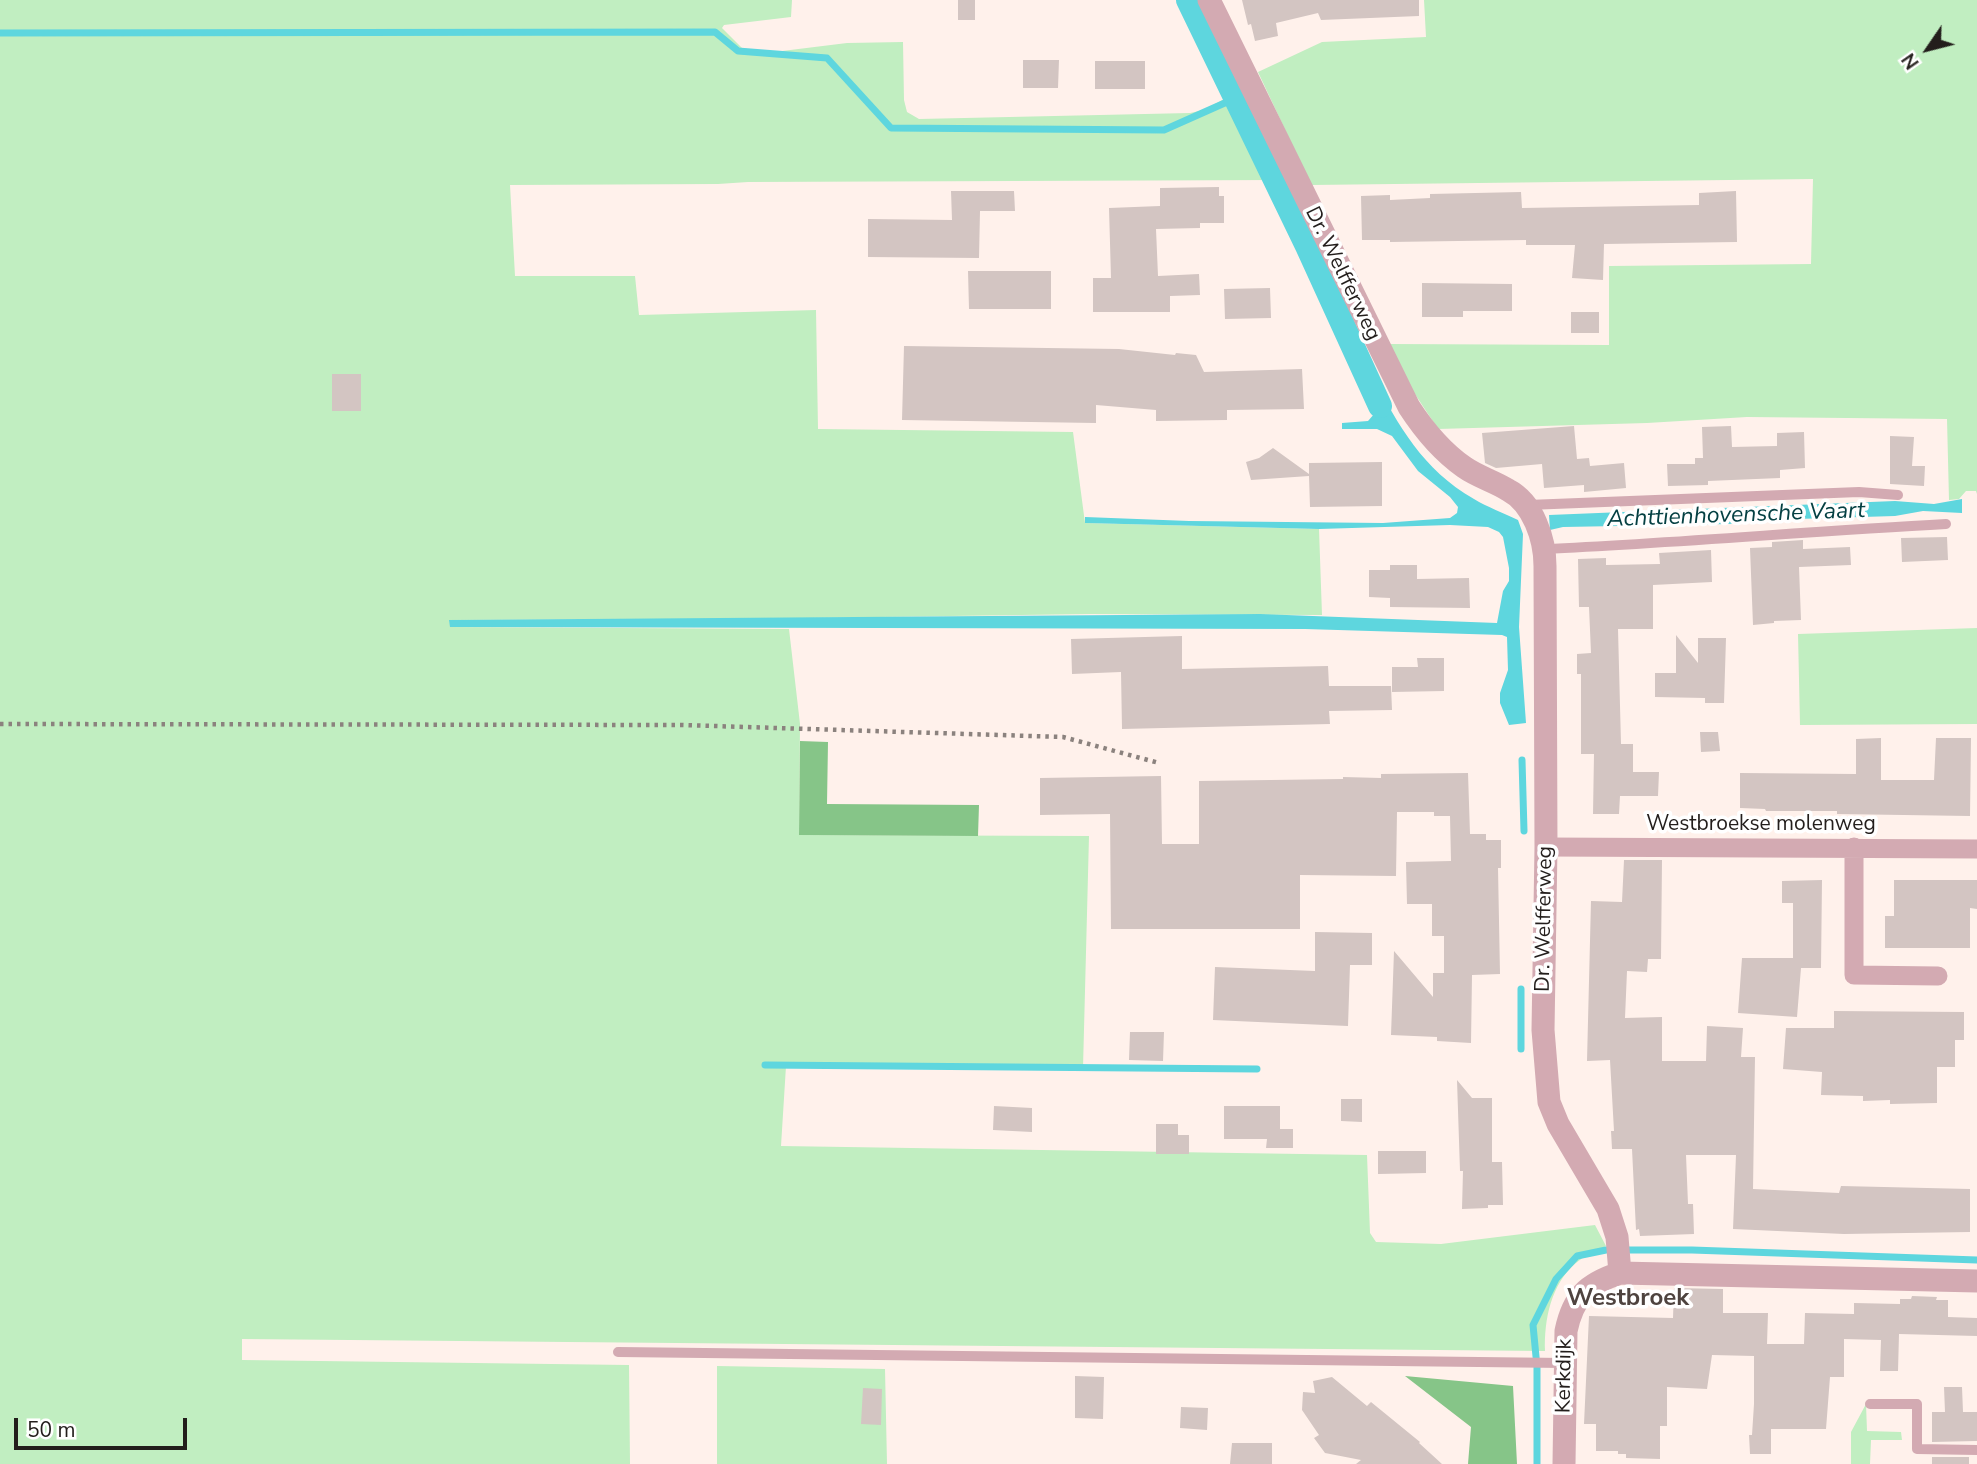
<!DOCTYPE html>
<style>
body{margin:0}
#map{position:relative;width:1977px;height:1464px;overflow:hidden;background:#fff1eb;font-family:"Nunito Sans",sans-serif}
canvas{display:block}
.north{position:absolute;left:1893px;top:14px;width:70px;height:70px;-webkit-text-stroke:5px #fff;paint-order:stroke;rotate:235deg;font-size:19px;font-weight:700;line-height:28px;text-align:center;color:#231e1c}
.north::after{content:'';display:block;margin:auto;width:24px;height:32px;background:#231e1c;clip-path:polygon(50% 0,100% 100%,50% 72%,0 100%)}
.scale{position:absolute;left:14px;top:1418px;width:173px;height:32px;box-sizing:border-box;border:4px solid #231e1c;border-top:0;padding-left:9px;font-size:21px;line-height:24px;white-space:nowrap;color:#231e1c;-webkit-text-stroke:5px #fff;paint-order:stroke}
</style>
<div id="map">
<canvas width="1977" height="1464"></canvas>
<div class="north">N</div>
<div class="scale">50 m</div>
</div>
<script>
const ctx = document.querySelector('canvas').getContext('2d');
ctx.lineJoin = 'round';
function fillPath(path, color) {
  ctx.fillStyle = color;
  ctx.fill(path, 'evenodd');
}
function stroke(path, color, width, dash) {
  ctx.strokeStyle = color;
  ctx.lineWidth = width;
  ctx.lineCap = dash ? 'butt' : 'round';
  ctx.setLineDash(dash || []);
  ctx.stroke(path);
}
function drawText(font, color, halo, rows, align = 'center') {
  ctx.font = font + ' "Nunito Sans",sans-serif';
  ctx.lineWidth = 7;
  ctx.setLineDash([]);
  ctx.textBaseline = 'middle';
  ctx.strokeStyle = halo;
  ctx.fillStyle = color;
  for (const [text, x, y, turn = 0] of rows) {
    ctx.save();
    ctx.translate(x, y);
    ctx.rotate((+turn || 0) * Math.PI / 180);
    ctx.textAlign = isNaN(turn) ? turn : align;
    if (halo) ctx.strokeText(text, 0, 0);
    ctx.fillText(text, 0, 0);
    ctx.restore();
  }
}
const green = new Path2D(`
 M 0,0 L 792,0 L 791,17 L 724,25 L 722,28 L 746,52 L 766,53 L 847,43 L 903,42 L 904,100 L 907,112 L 919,119 L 1190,113 L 1204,110 L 1237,92 L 1279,180 L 748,182 L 718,184 L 510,185 L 515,276 L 635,276 L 639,315 L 816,310 L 818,429 L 1073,432 L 1085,523 L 1319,529 L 1322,615 L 1090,614 L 740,619 L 450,620 L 450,627 L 789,629 L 800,724 L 799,835 L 1089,836 L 1083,1068 L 786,1066 L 781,1146 L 1367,1155 L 1370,1233 L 1376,1242 L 1441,1244 L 1595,1225 L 1606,1246 C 1596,1251 1584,1256 1576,1263 C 1551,1284 1544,1320 1545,1351 L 242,1339 L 242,1360 L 629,1365 L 630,1464 L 0,1464 Z
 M 1424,0 L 1977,0 L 1977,494 L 1976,491 L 1966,491 L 1959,499 L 1949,500 L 1947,419 L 1747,417 L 1647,423 L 1438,429 L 1409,385 L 1388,344 L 1609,345 L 1609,266 L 1811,264 L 1813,179 L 1311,185 L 1258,72 L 1322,42 L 1426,37 Z
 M 1977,628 L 1977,724 L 1800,725 L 1798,634 Z
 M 717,1366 L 885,1369 L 887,1464 L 717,1464 Z
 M 1866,1404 L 1867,1431 L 1901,1432 L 1902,1440 L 1871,1440 L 1870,1464 L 1851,1464 L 1851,1432 Z`);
const forest = new Path2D(`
 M 800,741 L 828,742 L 827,804 L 979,805 L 978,836 L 799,835 Z
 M 1405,1376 L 1513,1386 L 1517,1464 L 1468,1464 L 1471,1427 Z`);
const water = new Path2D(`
 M 1372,376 C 1399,426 1422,469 1474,499 C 1487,507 1504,513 1518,520 L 1523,534 L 1519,627 L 1526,723 L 1509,725 L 1500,703 L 1500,693 L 1508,670 L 1507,637 L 1502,635 L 1305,629 L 450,627 L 449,620 L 1260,614 L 1497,623 L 1503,591 L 1509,581 L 1509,568 L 1503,537 L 1499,532 L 1488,527 L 1450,525 L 1319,529 L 1085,523 L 1085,517 L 1189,521 L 1383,523 L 1450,518 L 1457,513 L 1458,507 L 1450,497 L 1418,471 L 1392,436 L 1377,429 L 1342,429 L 1342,423 L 1368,421 L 1375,413 L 1359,377 Z
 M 1962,499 L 1962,513 L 1923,511 L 1895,516 L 1764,520 L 1729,524 L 1563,527 L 1550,530 L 1549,515 L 1895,501 L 1934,504 Z`);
const stream = new Path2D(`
 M 0,33 L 715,32 L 738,51 L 827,58 L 891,128 L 1164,130 L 1236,98
 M 1522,760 L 1524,831
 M 1521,1049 L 1521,989
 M 765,1065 L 1257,1069
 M 1537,1464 L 1537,1367 L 1533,1325 L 1556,1279 L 1577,1256 L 1606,1250 L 1692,1250 L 1977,1260`);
const canal = new Path2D(`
 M 1188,0 L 1307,246 L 1380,406`);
const building = new Path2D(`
 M 958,0 L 975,0 L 975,20 L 958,20 Z
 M 1242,0 L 1419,0 L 1419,16 L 1321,20 L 1318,13 L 1276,23 L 1278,36 L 1255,41 L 1251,24 L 1248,25 Z
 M 1023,60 L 1059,60 L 1058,88 L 1023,88 Z
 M 1095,61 L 1145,61 L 1145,89 L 1095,89 Z
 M 1219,187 L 1219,196 L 1224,196 L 1224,223 L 1200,223 L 1200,228 L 1156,229 L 1158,276 L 1199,274 L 1200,295 L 1170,296 L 1170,312 L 1093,312 L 1093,278 L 1111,278 L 1109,208 L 1160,206 L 1160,188 Z
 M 951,191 L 1014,191 L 1015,211 L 980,211 L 979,258 L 868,257 L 868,219 L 952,220 Z
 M 1736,191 L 1737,242 L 1604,244 L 1603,280 L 1572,278 L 1575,245 L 1526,245 L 1526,240 L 1390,242 L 1390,240 L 1362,240 L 1361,196 L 1390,195 L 1390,200 L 1430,198 L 1430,194 L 1521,192 L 1522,208 L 1699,205 L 1699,193 Z
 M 968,271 L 1051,271 L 1051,309 L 969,309 Z
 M 1422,283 L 1512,284 L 1512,311 L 1463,311 L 1463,317 L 1422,317 Z
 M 1270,288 L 1271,318 L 1225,319 L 1224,289 Z
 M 1571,312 L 1599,312 L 1599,333 L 1571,333 Z
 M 904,346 L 1119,349 L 1175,355 L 1176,353 L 1196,355 L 1204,372 L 1302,369 L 1304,409 L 1227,410 L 1227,420 L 1156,421 L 1156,410 L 1096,405 L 1096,423 L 902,420 Z
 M 332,374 L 361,374 L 361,411 L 332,411 Z
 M 1574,426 L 1577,459 L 1589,458 L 1590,466 L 1624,463 L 1626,488 L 1584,492 L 1584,485 L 1544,488 L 1542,464 L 1496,468 L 1485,463 L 1482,433 Z
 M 1731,426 L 1732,447 L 1777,446 L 1777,433 L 1804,432 L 1805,468 L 1780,470 L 1780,478 L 1708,481 L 1708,485 L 1668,486 L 1667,464 L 1695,464 L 1695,458 L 1703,458 L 1702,427 Z
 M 1890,436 L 1914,437 L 1912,466 L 1925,466 L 1924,486 L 1890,484 Z
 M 1273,448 L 1309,474 L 1309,463 L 1382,462 L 1382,506 L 1310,507 L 1309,476 L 1251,480 L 1246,462 L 1259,458 Z
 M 1947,537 L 1948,560 L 1902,562 L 1901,538 Z
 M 1803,540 L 1803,549 L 1850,547 L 1851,565 L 1799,567 L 1801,620 L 1774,621 L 1774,623 L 1753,625 L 1750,548 L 1772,547 L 1772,542 Z
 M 1711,550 L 1712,582 L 1653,585 L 1653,629 L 1618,629 L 1621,744 L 1633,744 L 1633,772 L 1659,772 L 1658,796 L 1620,796 L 1619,814 L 1593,814 L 1594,754 L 1581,754 L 1581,674 L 1577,674 L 1577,654 L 1591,653 L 1589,607 L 1579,607 L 1578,559 L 1606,558 L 1606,565 L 1660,564 L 1659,553 Z
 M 1390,565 L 1417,565 L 1417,579 L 1469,578 L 1470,608 L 1390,607 L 1390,598 L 1369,597 L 1369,570 L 1390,570 Z
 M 1676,635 L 1698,663 L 1698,638 L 1726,638 L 1724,703 L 1705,703 L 1705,698 L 1655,697 L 1655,673 L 1676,673 Z
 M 1182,636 L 1182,669 L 1328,666 L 1329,686 L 1391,686 L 1392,710 L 1329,711 L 1330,724 L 1122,729 L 1121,672 L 1072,674 L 1071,639 Z
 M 1417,658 L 1444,658 L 1444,691 L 1392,692 L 1392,667 L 1418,667 Z
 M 1700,732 L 1718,732 L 1720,751 L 1701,752 Z
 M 1881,738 L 1881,780 L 1934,780 L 1936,738 L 1971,738 L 1970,816 L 1837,814 L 1837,811 L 1766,811 L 1765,809 L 1740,808 L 1740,773 L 1856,774 L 1856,739 Z
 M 1468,773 L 1470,834 L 1486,834 L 1486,840 L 1501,840 L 1501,868 L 1498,868 L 1500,974 L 1472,975 L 1471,1043 L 1437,1041 L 1437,1037 L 1391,1035 L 1394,951 L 1433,997 L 1433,973 L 1444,973 L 1444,936 L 1432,936 L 1432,904 L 1407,904 L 1406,862 L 1451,861 L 1450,816 L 1434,816 L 1434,812 L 1397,812 L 1396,876 L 1300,875 L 1300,929 L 1111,929 L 1110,814 L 1040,815 L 1040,778 L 1161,776 L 1162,844 L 1199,844 L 1199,781 L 1343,779 L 1343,777 L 1381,778 L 1381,774 Z
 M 1624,860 L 1662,860 L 1661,959 L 1648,959 L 1647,972 L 1627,971 L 1625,1018 L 1662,1017 L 1662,1061 L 1706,1061 L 1707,1026 L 1743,1028 L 1741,1057 L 1755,1057 L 1753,1189 L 1839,1193 L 1841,1186 L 1970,1189 L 1970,1232 L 1844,1234 L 1733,1229 L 1736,1155 L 1686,1155 L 1688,1204 L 1693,1204 L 1694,1234 L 1640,1236 L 1639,1229 L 1636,1230 L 1632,1149 L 1612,1149 L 1611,1131 L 1614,1131 L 1610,1060 L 1587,1061 L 1591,901 L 1622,902 Z
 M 1822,880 L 1821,968 L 1801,968 L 1797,1017 L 1738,1013 L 1742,958 L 1793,958 L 1793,903 L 1782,903 L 1782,881 Z
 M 1894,880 L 1977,880 L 1977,909 L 1970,908 L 1970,948 L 1885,948 L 1885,916 L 1894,916 Z
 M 1315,932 L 1372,933 L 1372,965 L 1350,965 L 1348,1026 L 1213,1020 L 1215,967 L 1315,971 Z
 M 1834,1011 L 1964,1012 L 1964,1040 L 1955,1040 L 1955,1067 L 1937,1067 L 1937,1103 L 1890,1104 L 1890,1100 L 1863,1101 L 1863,1096 L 1821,1095 L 1822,1072 L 1783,1069 L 1786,1028 L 1834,1028 Z
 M 1130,1032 L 1164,1032 L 1163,1061 L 1129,1060 Z
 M 1457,1080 L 1472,1098 L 1492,1098 L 1492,1162 L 1502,1162 L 1503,1205 L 1488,1205 L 1488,1208 L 1462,1209 L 1463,1171 L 1460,1171 Z
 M 1341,1099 L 1362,1099 L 1362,1122 L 1341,1121 Z
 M 994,1106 L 1032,1108 L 1032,1132 L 993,1130 Z
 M 1224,1106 L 1280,1106 L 1280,1129 L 1293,1129 L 1293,1148 L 1266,1148 L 1267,1139 L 1224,1139 Z
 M 1156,1124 L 1178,1124 L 1178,1135 L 1189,1135 L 1189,1154 L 1156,1154 Z
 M 1378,1151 L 1426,1151 L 1426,1173 L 1378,1174 Z
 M 1674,1288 L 1723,1289 L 1723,1313 L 1768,1313 L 1767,1344 L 1804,1344 L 1805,1313 L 1854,1314 L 1854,1303 L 1900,1304 L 1900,1299 L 1911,1299 L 1912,1296 L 1937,1297 L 1936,1300 L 1948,1300 L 1948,1317 L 1977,1318 L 1977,1336 L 1899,1334 L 1898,1371 L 1880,1371 L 1881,1340 L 1844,1339 L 1844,1377 L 1830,1377 L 1826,1429 L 1771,1429 L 1771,1454 L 1750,1454 L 1749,1435 L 1752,1435 L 1754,1404 L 1754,1356 L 1712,1355 L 1707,1389 L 1667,1387 L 1667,1426 L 1660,1426 L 1660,1459 L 1626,1458 L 1626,1454 L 1618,1454 L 1618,1451 L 1596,1451 L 1596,1424 L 1584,1424 L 1589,1316 L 1673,1318 Z
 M 1075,1376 L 1104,1377 L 1103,1419 L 1075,1418 Z
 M 1332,1377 L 1367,1406 L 1371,1402 L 1420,1442 L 1419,1443 L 1442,1464 L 1356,1464 L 1361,1460 L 1325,1453 L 1314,1438 L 1319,1435 L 1302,1410 L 1303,1392 L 1315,1393 L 1313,1381 Z
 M 1944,1387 L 1962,1387 L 1963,1412 L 1977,1412 L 1977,1441 L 1932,1442 L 1932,1412 L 1945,1412 Z
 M 863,1388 L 882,1389 L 881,1425 L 861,1424 Z
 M 1181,1407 L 1208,1408 L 1207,1430 L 1180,1428 Z
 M 1232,1443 L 1272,1443 L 1272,1464 L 1230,1464 Z
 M 1932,1457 L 1969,1457 L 1969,1464 L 1932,1464 Z`);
const path = new Path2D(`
 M 0,724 L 682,725 L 1063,737 L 1159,763`);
const service = new Path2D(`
 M 1528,505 L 1859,492 L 1898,495
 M 1545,549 C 1679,543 1812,531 1946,524
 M 618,1352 L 1565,1363
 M 1870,1404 L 1917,1404 L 1917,1449 L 1977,1450`);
const minor = new Path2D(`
 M 1546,847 L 1977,849
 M 1854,847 L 1854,975 L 1938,976`);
const tertiary = new Path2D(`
 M 1209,0 L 1409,407 C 1424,430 1441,451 1464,467 C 1478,477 1494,481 1508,490 C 1533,503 1545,539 1545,566 L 1546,847 L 1543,1030 L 1549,1102 L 1558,1124 L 1608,1209 L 1617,1237 L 1620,1273
 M 1564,1464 L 1566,1331 C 1573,1297 1587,1284 1620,1273 L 1977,1281`);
const streetNames = [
 ["Dr. Welfferweg",1342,274,64],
 ["Westbroekse molenweg",1761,825],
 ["Dr. Welfferweg",1545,919,-89],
 ["Kerkdijk",1565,1376,-89]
];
const waterNames = [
 ["Achttienhovensche Vaart",1736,516,-2]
];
const quarterNames = [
 ["Westbroek",1628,1299]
];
fillPath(green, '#c1eec1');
fillPath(forest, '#86c588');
fillPath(water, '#5ed6de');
stroke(stream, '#5ed6de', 7);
stroke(canal, '#5ed6de', 24);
fillPath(building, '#d3c5c2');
stroke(path, '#8b827e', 4.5, [3.5, 5]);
stroke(service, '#d3aab2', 10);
stroke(minor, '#d3aab2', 19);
stroke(tertiary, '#d3aab2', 23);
drawText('21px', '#231e1c', '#fff', streetNames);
drawText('italic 23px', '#054043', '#fff', waterNames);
drawText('bold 24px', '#4e433f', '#fff', quarterNames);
</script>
